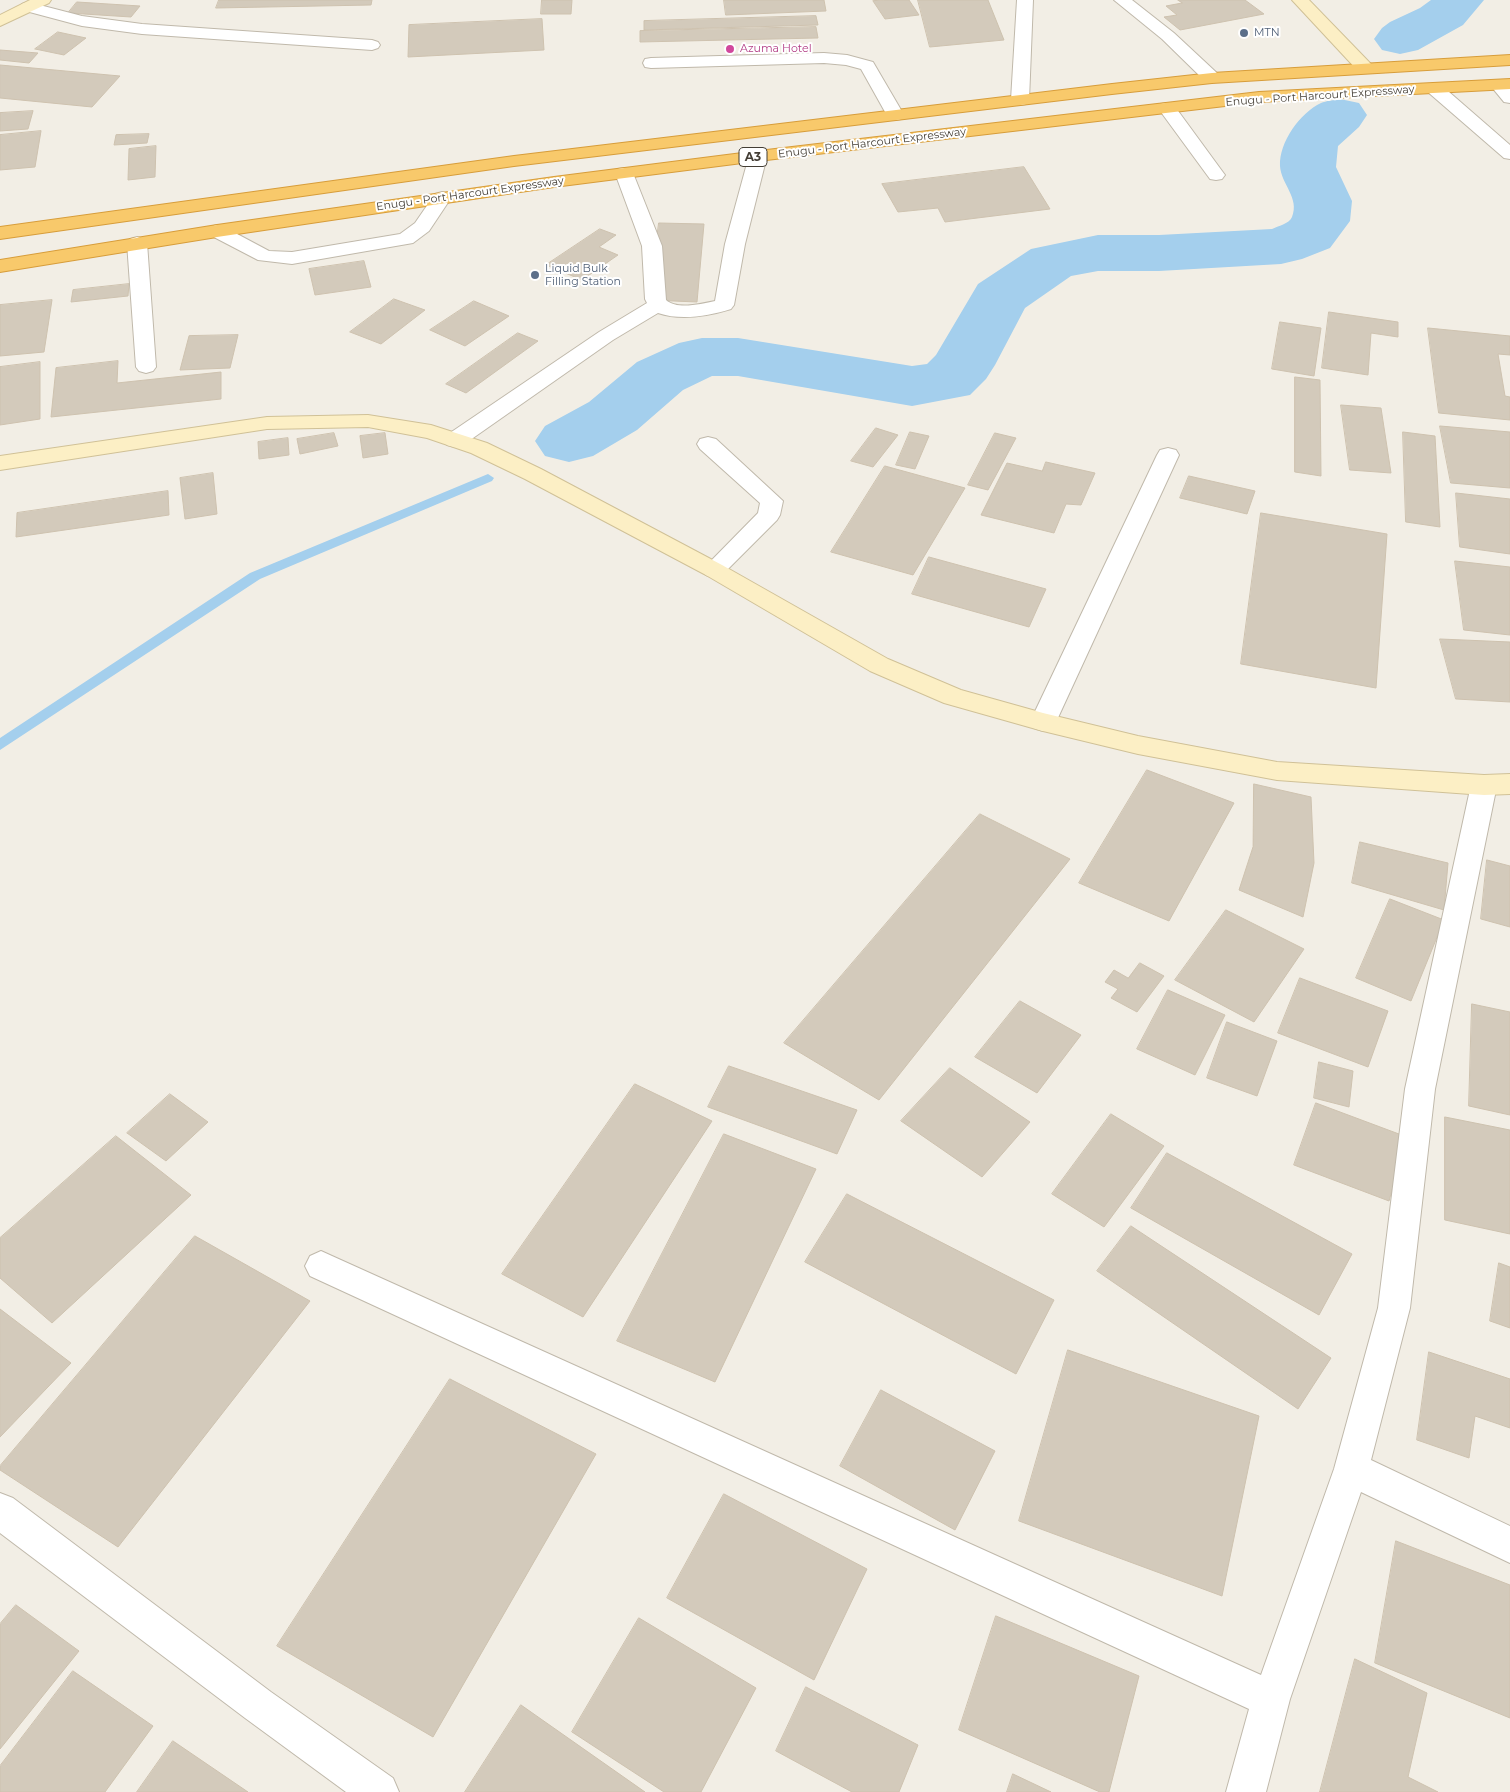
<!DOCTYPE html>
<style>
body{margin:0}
canvas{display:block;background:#f2eee5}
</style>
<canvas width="1510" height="1792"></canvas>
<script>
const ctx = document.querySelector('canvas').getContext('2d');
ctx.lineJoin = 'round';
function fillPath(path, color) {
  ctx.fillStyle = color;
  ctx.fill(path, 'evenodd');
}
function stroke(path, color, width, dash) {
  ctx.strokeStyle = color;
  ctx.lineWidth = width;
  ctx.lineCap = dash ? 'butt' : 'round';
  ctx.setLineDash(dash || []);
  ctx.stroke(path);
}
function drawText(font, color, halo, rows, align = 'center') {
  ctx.font = font + ' Montserrat,sans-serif';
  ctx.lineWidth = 4;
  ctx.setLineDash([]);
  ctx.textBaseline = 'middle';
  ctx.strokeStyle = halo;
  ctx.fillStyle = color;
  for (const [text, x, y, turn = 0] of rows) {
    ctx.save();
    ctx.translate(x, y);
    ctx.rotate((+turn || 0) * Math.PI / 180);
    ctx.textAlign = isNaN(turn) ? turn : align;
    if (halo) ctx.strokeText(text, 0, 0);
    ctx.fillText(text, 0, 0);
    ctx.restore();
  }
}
const stream = new Path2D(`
 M 488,474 L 494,478 L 492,481 L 260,579 L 0,750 L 0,738 L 250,573 Z`);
const river = new Path2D(`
 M 1431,0 L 1484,0 L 1463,25 L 1418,50 L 1400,54 L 1382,50 L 1374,39 L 1382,28 L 1390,22 L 1420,8 Z
 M 1340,99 L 1359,103 L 1367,115 L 1359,127 L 1338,146 L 1336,167 L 1352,201 L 1350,221 L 1330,248 L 1302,259 L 1281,264 L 1159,271 L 1098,271 L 1071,276 L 1025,308 L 995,365 L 986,379 L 970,395 L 912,406 L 738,376 L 712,376 L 683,390 L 637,430 L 593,456 L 569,462 L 545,456 L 535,441 L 545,426 L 589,402 L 637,362 L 679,343 L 702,338 L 738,338 L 912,366 L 927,364 L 936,355 L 978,284 L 1031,249 L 1098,235 L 1159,235 L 1272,229 C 1278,226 1289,224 1292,217 C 1300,198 1281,184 1280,166 C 1279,142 1300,113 1321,103 C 1326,101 1334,100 1340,99 Z`);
const building = new Path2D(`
 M 219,0 L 372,0 L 371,5 L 216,8 Z
 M 542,0 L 572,0 L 571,14 L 541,14 Z
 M 724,0 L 824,0 L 826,11 L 726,15 Z
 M 884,0 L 909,0 L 919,15 L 885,19 L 873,1 Z
 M 918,0 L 988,0 L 1004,40 L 930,47 Z
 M 1178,0 L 1245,0 L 1264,14 L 1180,30 L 1164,17 L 1177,15 L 1166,6 L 1182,3 Z
 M 77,2 L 140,6 L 131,17 L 68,13 Z
 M 816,16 L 818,25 L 644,30 L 644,21 Z
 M 542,19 L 544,50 L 408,57 L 409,25 Z
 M 816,27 L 818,38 L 640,42 L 640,31 Z
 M 58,32 L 86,38 L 64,55 L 35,49 Z
 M 0,50 L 38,53 L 29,63 L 0,60 Z
 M 0,65 L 120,76 L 92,107 L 0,98 Z
 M 33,111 L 28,129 L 0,131 L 0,113 Z
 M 41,131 L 35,167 L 0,170 L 0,135 Z
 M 149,134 L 147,143 L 114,145 L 116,135 Z
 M 156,146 L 155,177 L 128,180 L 129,149 Z
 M 1024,167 L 1050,209 L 945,222 L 938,208 L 898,212 L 882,184 Z
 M 659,223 L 704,224 L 697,302 L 649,300 Z
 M 600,229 L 616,235 L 599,247 L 618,255 L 582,280 L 546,265 Z
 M 364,261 L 371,287 L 315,295 L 309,269 Z
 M 129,284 L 128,296 L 71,302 L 73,290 Z
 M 394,299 L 425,310 L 381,344 L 350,332 Z
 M 52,300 L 44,352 L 0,356 L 0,305 Z
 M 474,301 L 509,316 L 465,346 L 430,330 Z
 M 1329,312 L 1398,322 L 1398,337 L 1371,333 L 1368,375 L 1322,368 Z
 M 1280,322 L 1321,328 L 1314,376 L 1272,369 Z
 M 1428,328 L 1510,336 L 1510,355 L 1498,354 L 1505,396 L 1510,397 L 1510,420 L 1439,413 Z
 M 518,333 L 538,341 L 466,393 L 446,384 Z
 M 238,335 L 230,368 L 180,370 L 189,336 Z
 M 118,361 L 117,383 L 221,372 L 221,399 L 51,417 L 56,368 Z
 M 40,362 L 40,419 L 0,425 L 0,367 Z
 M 1295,377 L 1320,380 L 1321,476 L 1295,472 Z
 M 1341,405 L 1381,408 L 1391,473 L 1350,470 Z
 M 1440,426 L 1510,432 L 1510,488 L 1451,483 Z
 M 876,428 L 898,435 L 873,467 L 851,461 Z
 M 910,432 L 929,436 L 915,469 L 896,465 Z
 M 1403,432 L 1435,436 L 1440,527 L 1406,522 Z
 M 334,433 L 338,446 L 300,454 L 297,439 Z
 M 385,433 L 388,454 L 363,458 L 360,436 Z
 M 995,433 L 1016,438 L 988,490 L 968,485 Z
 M 288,438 L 289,455 L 259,459 L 258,442 Z
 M 1046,462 L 1095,473 L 1081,505 L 1066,504 L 1054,533 L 981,515 L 1007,463 L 1042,471 Z
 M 885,466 L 965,488 L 913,575 L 831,552 Z
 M 213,473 L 217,514 L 185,519 L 180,478 Z
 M 1189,476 L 1255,491 L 1247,514 L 1180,498 Z
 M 168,491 L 169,515 L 16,537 L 17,513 Z
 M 1456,493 L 1510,499 L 1510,554 L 1460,547 Z
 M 1261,513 L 1387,534 L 1376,688 L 1241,664 Z
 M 929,557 L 1046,589 L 1029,627 L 912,594 Z
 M 1455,561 L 1510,567 L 1510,635 L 1464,630 Z
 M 1440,639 L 1510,642 L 1510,702 L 1456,699 Z
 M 1147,770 L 1234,803 L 1169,921 L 1079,883 Z
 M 1254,784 L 1311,797 L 1314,863 L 1303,917 L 1239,890 L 1253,847 Z
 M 980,814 L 1070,859 L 879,1100 L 784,1043 Z
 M 1360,842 L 1448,863 L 1444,910 L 1352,883 Z
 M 1487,860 L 1510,866 L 1510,927 L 1481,919 Z
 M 1390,899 L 1444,920 L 1411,1001 L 1356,978 Z
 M 1226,910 L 1304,949 L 1254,1022 L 1175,980 Z
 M 1140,963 L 1164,976 L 1137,1012 L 1111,998 L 1118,989 L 1105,982 L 1114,970 L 1128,978 Z
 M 1300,978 L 1388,1011 L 1368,1067 L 1278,1033 Z
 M 1168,990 L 1225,1015 L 1195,1075 L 1137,1049 Z
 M 1020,1001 L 1081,1035 L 1037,1093 L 975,1057 Z
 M 1472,1004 L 1510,1012 L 1510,1115 L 1469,1106 Z
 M 1227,1022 L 1277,1041 L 1257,1096 L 1207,1078 Z
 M 1319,1062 L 1353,1071 L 1349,1107 L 1314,1098 Z
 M 729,1066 L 857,1110 L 837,1154 L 708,1107 Z
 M 950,1068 L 1030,1122 L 982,1177 L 901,1121 Z
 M 635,1084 L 712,1121 L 583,1317 L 502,1274 Z
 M 170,1094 L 208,1122 L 166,1161 L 127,1133 Z
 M 1316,1103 L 1407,1137 L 1389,1201 L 1294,1165 Z
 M 1111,1114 L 1164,1146 L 1104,1227 L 1052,1194 Z
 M 1445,1117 L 1510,1130 L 1510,1234 L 1445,1220 Z
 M 724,1134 L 816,1169 L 715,1382 L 617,1341 Z
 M 116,1136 L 191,1195 L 52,1323 L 0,1278 L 0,1238 Z
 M 1167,1153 L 1352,1254 L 1319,1315 L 1131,1208 Z
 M 847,1194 L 1054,1300 L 1016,1374 L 805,1262 Z
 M 1131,1226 L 1331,1358 L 1298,1409 L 1097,1271 Z
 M 195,1236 L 310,1301 L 118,1547 L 0,1470 L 0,1466 Z
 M 1499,1263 L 1510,1267 L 1510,1328 L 1490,1321 Z
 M 0,1309 L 71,1363 L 0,1437 Z
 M 1068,1350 L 1259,1416 L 1222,1596 L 1019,1521 Z
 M 1429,1352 L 1510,1379 L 1510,1428 L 1475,1416 L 1469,1458 L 1417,1440 Z
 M 450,1379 L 596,1454 L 433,1737 L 277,1646 Z
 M 881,1390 L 995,1451 L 955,1530 L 840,1466 Z
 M 724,1494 L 867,1569 L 814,1680 L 667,1598 Z
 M 1396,1541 L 1510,1585 L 1510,1718 L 1375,1663 Z
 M 16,1605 L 79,1651 L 0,1749 L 0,1624 Z
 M 996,1616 L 1139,1676 L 1109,1792 L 1100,1792 L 959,1730 Z
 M 639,1618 L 756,1688 L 701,1792 L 664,1792 L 572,1732 Z
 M 1355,1659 L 1427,1693 L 1408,1777 L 1438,1792 L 1320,1792 Z
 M 73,1671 L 153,1726 L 105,1792 L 0,1792 L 0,1766 Z
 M 806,1687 L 918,1745 L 899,1792 L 852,1792 L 776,1751 Z
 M 521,1705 L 645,1792 L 465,1792 Z
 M 173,1741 L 248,1792 L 137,1792 Z
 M 1013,1774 L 1051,1792 L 1007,1792 Z`);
const lane = new Path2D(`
 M 1114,0 L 1132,0 L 1174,33 L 1218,74 L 1220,78 L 1218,82 L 1206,82 L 1162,39 Z
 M 28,2 L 82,16 L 142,24 L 372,40 L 378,42 L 380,45 L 378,48 L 372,50 L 142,34 L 82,26 L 22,10 L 20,7 L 22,4 Z
 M 824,53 L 847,55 L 873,62 L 904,115 L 901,119 L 895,120 L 889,119 L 861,69 L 846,65 L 824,63 L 651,68 L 645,67 L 643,63 L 645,59 L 651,58 Z
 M 1498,80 L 1504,81 L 1510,88 L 1510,103 L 1504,102 L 1490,85 L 1492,81 Z
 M 1167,103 L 1173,104 L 1222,171 L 1225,175 L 1222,179 L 1216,180 L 1210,179 L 1158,108 L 1161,104 Z
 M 758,151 L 764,152 L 767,156 L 745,244 L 734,305 L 731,309 C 708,316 681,321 658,313 L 613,340 L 463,445 L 455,447 L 447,445 L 444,440 L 447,435 L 599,332 L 647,303 L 645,299 L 642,246 L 615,173 L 618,169 L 624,168 L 630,169 L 633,173 L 662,246 L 666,300 C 677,310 701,304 715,301 L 725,244 L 749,156 L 752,152 Z
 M 442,192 L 449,194 L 451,198 L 429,231 L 413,243 L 292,264 L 258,260 L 210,235 L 208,231 L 210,227 L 217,225 L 224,227 L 269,251 L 292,252 L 400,234 L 415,223 L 435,194 Z
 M 137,237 L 144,239 L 147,243 L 156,367 L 153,371 L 146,373 L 139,371 L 136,367 L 127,243 L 130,239 Z
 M 708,437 L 716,439 L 783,501 L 780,515 L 777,520 L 722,575 L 714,578 L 706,575 L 702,570 L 758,513 L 760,503 L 700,449 L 697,444 L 700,439 Z
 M 1168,448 L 1176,450 L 1179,455 L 1056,722 L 1052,728 L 1043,731 L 1034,728 L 1030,722 L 1157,455 L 1160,450 Z`);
const street = new Path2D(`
 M 1017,0 L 1033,0 L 1029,100 L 1026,104 L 1020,105 L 1014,104 L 1011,100 Z
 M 1435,84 L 1441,85 L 1510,145 L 1510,159 L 1504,158 L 1429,93 L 1426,89 L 1429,85 Z
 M 1484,775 L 1493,778 L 1497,785 L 1435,1089 L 1410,1308 L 1371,1460 L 1510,1526 L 1510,1563 L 1361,1492 L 1290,1699 L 1266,1792 L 1226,1792 L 1249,1709 L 310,1276 L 305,1266 L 310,1256 L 321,1251 L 332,1256 L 1261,1675 L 1334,1469 L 1378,1308 L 1405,1089 L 1471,785 L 1475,778 Z
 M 0,1493 L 13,1498 L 271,1692 L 393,1778 L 399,1792 L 346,1792 L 245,1718 L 0,1533 Z`);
const secondary = new Path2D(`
 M 30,0 L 51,0 L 49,3 L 0,26 L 0,15 Z
 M 1292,0 L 1309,0 L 1371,64 L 1373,68 L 1371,72 L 1359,72 Z
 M 368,415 L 431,425 L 487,443 L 541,469 L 722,565 L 888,659 L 961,690 L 1043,713 L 1138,736 L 1277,762 L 1484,775 L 1510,774 L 1510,794 L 1484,795 L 1277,780 L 1138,754 L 1043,731 L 944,703 L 870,671 L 706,575 L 525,479 L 471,453 L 427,438 L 368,427 L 267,429 L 0,470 L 0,456 L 267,417 Z`);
const highway = new Path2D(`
 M 1510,55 L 1510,65 L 1212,83 L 1112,94 L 514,166 L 0,239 L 0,227 L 514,156 L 1112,84 L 1212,73 Z
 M 1510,79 L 1510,89 L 1259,102 L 758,161 L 554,187 L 217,237 L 0,272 L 0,260 L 217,225 L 554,177 L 758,151 L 1259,92 Z`);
const markers = [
 [1244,33,5,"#5c6f8a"],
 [730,49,5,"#d1479c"],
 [535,275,5,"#5c6f8a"]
];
const farServicenames = [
 ["MTN",1254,33],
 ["Liquid Bulk",545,269],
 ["Filling Station",545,282]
];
const farHotelnames = [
 ["Azuma Hotel",740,49]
];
const farStreetnames = [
 ["Enugu - Port Harcourt Expressway",1320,96,-4],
 ["Enugu - Port Harcourt Expressway",872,143,-7],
 ["Enugu - Port Harcourt Expressway",470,194,-8]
];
const shields = [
 [753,157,28]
];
const shieldNames = [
 ["A3",753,157]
];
fillPath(stream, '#a4cfed');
fillPath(river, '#a4cfed');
fillPath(building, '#d3cabb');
stroke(building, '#cec2af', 1);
stroke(lane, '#c0b9ab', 2);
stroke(street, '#c0b9ab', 2);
stroke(secondary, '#d0c197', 2);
stroke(highway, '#d79d3b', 2);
fillPath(lane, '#fff');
fillPath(street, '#fff');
fillPath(secondary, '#fcefc5');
fillPath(highway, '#f8c96b');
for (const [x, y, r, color] of markers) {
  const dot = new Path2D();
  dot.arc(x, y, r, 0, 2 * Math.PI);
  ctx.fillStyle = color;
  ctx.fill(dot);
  stroke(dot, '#fff', 2);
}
drawText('11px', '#4e5e75', '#fff', farServicenames, 'left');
drawText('11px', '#b23c85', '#fff', farHotelnames, 'left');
drawText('11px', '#443e35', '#fff', farStreetnames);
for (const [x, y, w] of shields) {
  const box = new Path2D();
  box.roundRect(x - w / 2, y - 9.5, w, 19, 4);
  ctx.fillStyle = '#fff';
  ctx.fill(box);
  stroke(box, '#443e35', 1);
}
drawText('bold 12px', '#443e35', null, shieldNames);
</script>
